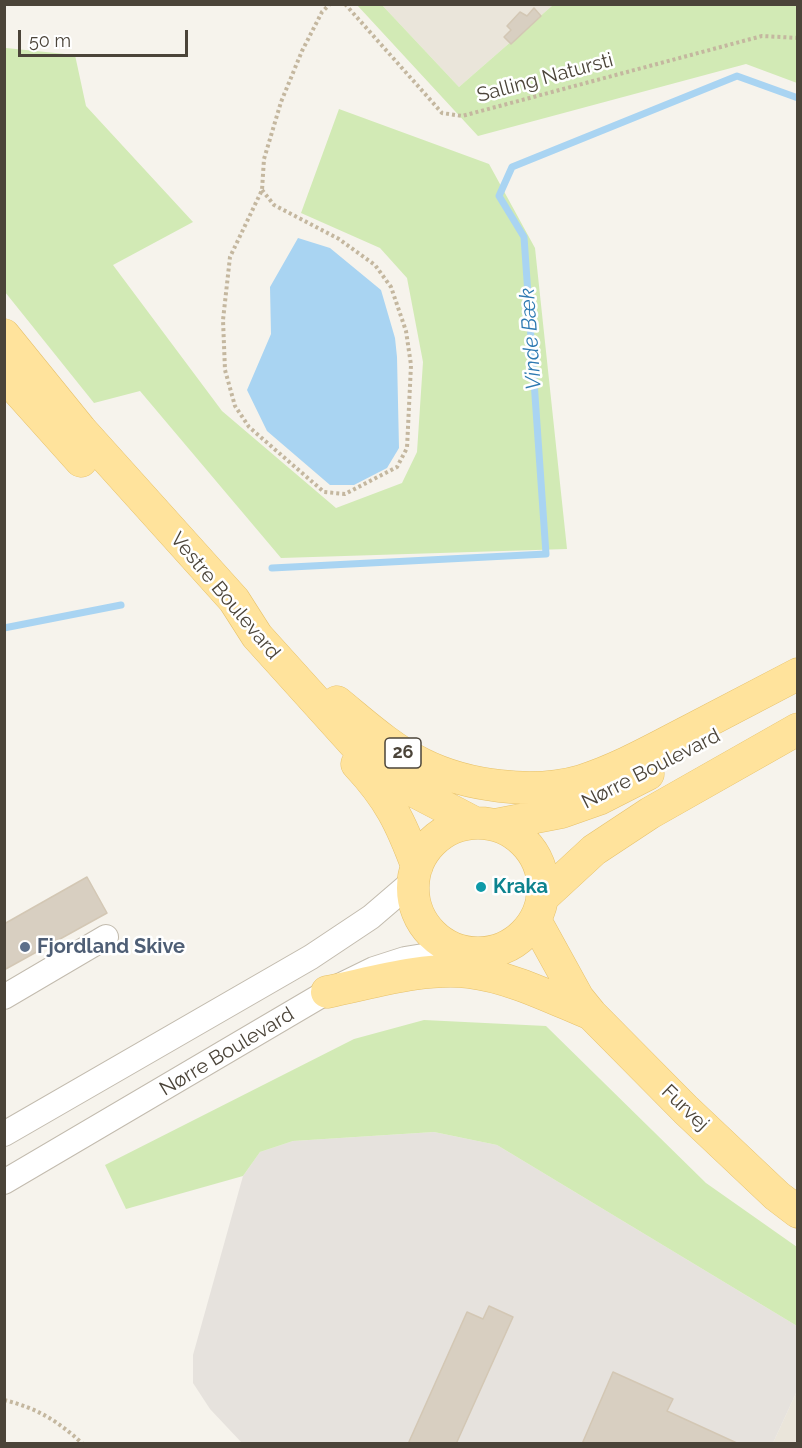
<!DOCTYPE html>
<meta charset="utf-8">
<style>
body{margin:0}
#map{position:relative;width:802px;height:1448px;overflow:hidden;background:#f6f3ec;font-family:Raleway,sans-serif}
canvas{display:block}
.frame{position:absolute;inset:0;border:6px solid #4b4439;pointer-events:none}
.scale{position:absolute;left:18px;top:30px;width:170px;height:27px;box-sizing:border-box;border:3px solid #4b4439;border-top:0;padding-left:8px;font-size:18px;line-height:21px;white-space:nowrap;color:#4b4439;-webkit-text-stroke:4px #fff;paint-order:stroke}
</style>
<div id="map">
<canvas width="802" height="1448"></canvas>
<div class="frame"></div>
<div class="scale">50 m</div>
</div>
<script>
const ctx = document.querySelector('canvas').getContext('2d');
ctx.lineJoin = 'round';
function fillPath(path, color) {
  ctx.fillStyle = color;
  ctx.fill(path, 'evenodd');
}
function stroke(path, color, width, dash) {
  ctx.strokeStyle = color;
  ctx.lineWidth = width;
  ctx.lineCap = dash ? 'butt' : 'round';
  ctx.setLineDash(dash || []);
  ctx.stroke(path);
}
function drawText(font, color, halo, rows, align = 'center') {
  ctx.font = font + ' Raleway,sans-serif';
  ctx.lineWidth = 5;
  ctx.setLineDash([]);
  ctx.textBaseline = 'middle';
  ctx.strokeStyle = halo;
  ctx.fillStyle = color;
  for (const [text, x, y, turn = 0] of rows) {
    ctx.save();
    ctx.translate(x, y);
    ctx.rotate((+turn || 0) * Math.PI / 180);
    ctx.textAlign = isNaN(turn) ? turn : align;
    if (halo) ctx.strokeText(text, 0, 0);
    ctx.fillText(text, 0, 0);
    ctx.restore();
  }
}
const residential = new Path2D(`
 M 382,5 L 553,5 L 459,87 Z
 M 797,1391 L 797,1443 L 773,1443 Z`);
const industrial = new Path2D(`
 M 434,1132 L 497,1145 L 797,1326 L 797,1391 L 773,1443 L 242,1443 L 210,1409 L 193,1383 L 193,1355 L 243,1176 L 260,1152 L 293,1141 Z`);
const green = new Path2D(`
 M 357,5 L 382,5 L 459,87 L 553,5 L 797,5 L 797,83 L 746,64 L 478,136 Z
 M 6,48 L 75,55 L 86,106 L 193,222 L 113,265 L 222,411 L 336,508 L 402,483 L 417,452 L 423,362 L 407,278 L 380,248 L 301,213 L 339,109 L 489,164 L 535,248 L 567,549 L 281,558 L 140,391 L 94,403 L 5,292 Z
 M 424,1020 L 546,1026 L 706,1183 L 797,1247 L 797,1326 L 497,1145 L 434,1132 L 293,1141 L 260,1152 L 243,1176 L 126,1209 L 105,1165 L 354,1039 Z`);
const water = new Path2D(`
 M 298,238 L 330,248 L 381,290 L 395,338 L 397,357 L 399,448 L 387,468 L 354,485 L 330,485 L 267,431 L 247,390 L 271,334 L 270,287 Z`);
const stream = new Path2D(`
 M 272,568 L 546,554 L 524,237 L 499,196 L 512,167 L 737,76 L 798,98
 M 4,628 L 121,605`);
const building = new Path2D(`
 M 534,8 L 541,16 L 511,44 L 504,37 L 511,30 L 507,26 L 520,12 L 527,16 Z
 M 87,877 L 107,913 L 4,970 L 4,924 Z
 M 489,1306 L 513,1317 L 456,1444 L 408,1444 L 467,1312 L 483,1319 Z
 M 613,1372 L 673,1399 L 667,1411 L 739,1444 L 582,1444 Z`);
const path = new Path2D(`
 M 345,4 L 442,113 L 462,116 L 762,36 L 798,38
 M 262,190 L 274,205 L 339,239 L 375,265 L 391,287 L 406,331 L 411,365 L 407,448 L 397,467 L 345,494 L 324,492 L 249,427 L 235,406 L 225,370 L 223,320 L 230,257 L 262,190 L 264,159 L 281,102 L 302,51 L 322,12 L 330,4
 M 4,1400 C 37,1408 58,1421 83,1444`);
const minor = new Path2D(`
 M 4,997 L 106,937
 M 4,1134 L 311,957 L 371,917 L 413,881
 M 4,1182 L 327,992 L 374,969 L 405,959 L 460,950`);
const major = new Path2D(`
 M 4,335 L 81,430 L 234,600 L 257,636 L 359,749 L 410,789 L 475,823
 M 4,375 L 81,461
 M 337,702 C 364,724 390,748 422,764 C 466,786 533,795 581,781 C 619,769 654,749 689,731 C 725,712 761,693 798,674
 M 357,764 C 389,798 401,823 417,866
 M413 888a65 65 0 1 1 130 0a65 65 0 1 1-130 0Z
 M 495,825 L 562,812 L 599,799 L 648,774
 M 542,898 L 594,850 L 650,813 L 798,729
 M 535,920 L 578,998 L 591,1014 L 686,1110 L 777,1196 L 798,1212
 M 327,992 C 372,983 422,967 469,972 C 511,977 552,998 591,1014`);
const markers = [
 [481,887,6,"#0f9aa8"],
 [25,947,6,"#5c6f8a"]
];
const shields = [
 [403,753,36]
];
const shieldNames = [
 ["26",403,753]
];
const streetNames = [
 ["Salling Natursti",545,78,-15],
 ["Vestre Boulevard",225,596,50],
 ["Nørre Boulevard",651,769,-27],
 ["Nørre Boulevard",227,1052,-31],
 ["Furvej",685,1108,44]
];
const cultureNames = [
 ["Kraka",493,887]
];
const serviceNames = [
 ["Fjordland Skive",37,947]
];
const waterNames = [
 ["Vinde Bæk",531,339,-94]
];
fillPath(residential, '#eae5da');
fillPath(industrial, '#e6e2dd');
fillPath(green, '#d2eab5');
fillPath(water, '#a9d4f2');
stroke(stream, '#a9d4f2', 7);
fillPath(building, '#d8cfc1');
stroke(building, '#d3c7b4', 1.5);
stroke(minor, '#c2bbae', 26);
stroke(major, '#e6c16a', 33);
stroke(path, '#c4b79f', 4, [3, 3]);
stroke(minor, '#fff', 24);
stroke(major, '#ffe39c', 32);
for (const [x, y, r, color] of markers) {
  const dot = new Path2D();
  dot.arc(x, y, r, 0, 2 * Math.PI);
  ctx.fillStyle = color;
  ctx.fill(dot);
  stroke(dot, '#fff', 2);
}
for (const [x, y, w] of shields) {
  const box = new Path2D();
  box.roundRect(x - w / 2, y - 15, w, 30, 4.5);
  ctx.fillStyle = '#fff';
  ctx.fill(box);
  stroke(box, '#4b4439', 1.5);
}
drawText('bold 18px', '#4b4439', null, shieldNames);
drawText('20px', '#4b4439', '#fff', streetNames);
drawText('bold 20px', '#0d838f', '#fff', cultureNames, 'left');
drawText('bold 20px', '#4e5e75', '#fff', serviceNames, 'left');
drawText('italic 21px', '#2e7ab2', '#fff', waterNames);
</script>
